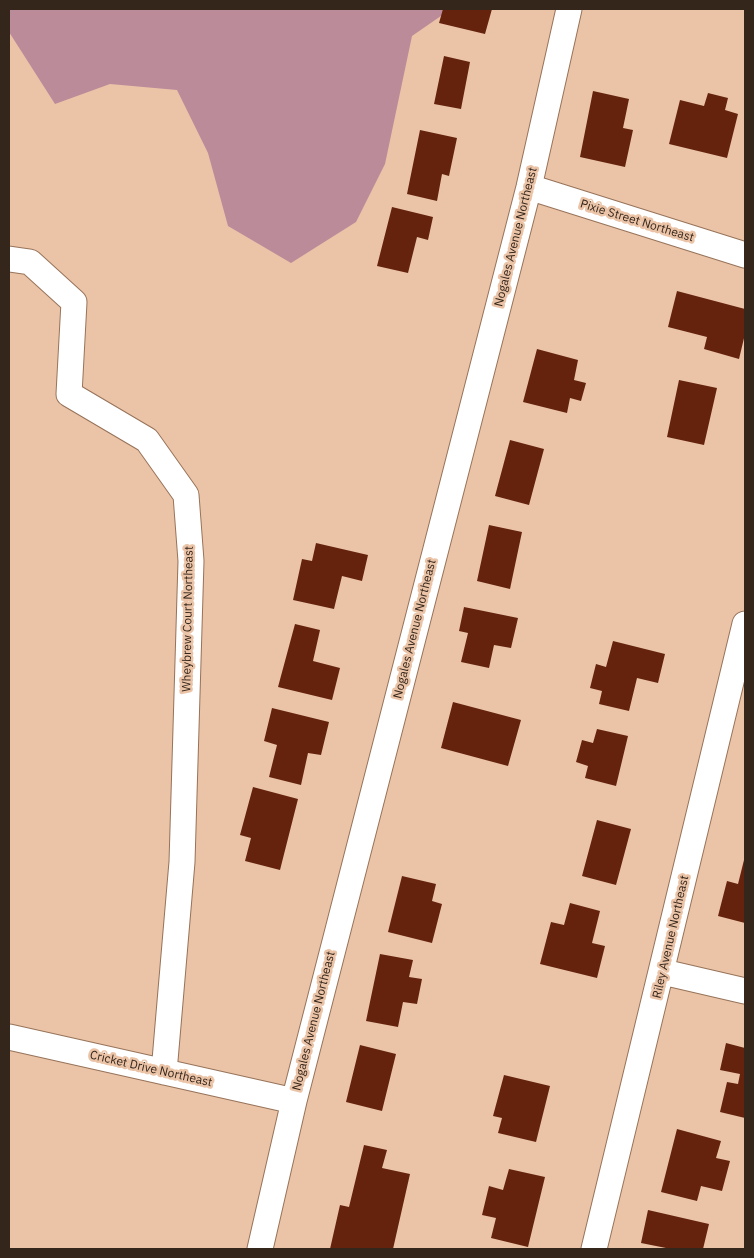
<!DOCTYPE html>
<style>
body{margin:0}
#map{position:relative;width:754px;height:1258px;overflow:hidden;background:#ebc4a8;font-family:"IBM Plex Sans",sans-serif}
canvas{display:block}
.frame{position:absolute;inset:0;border:10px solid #35261b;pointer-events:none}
</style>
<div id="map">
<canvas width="754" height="1258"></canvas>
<div class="frame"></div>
</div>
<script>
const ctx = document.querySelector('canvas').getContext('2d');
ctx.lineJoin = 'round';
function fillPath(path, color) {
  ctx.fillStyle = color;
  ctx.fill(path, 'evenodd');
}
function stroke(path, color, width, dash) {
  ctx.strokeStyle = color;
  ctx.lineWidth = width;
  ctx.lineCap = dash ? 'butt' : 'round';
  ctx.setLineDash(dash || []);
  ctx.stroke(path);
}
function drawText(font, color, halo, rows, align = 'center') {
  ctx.font = font + ' "IBM Plex Sans",sans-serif';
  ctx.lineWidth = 5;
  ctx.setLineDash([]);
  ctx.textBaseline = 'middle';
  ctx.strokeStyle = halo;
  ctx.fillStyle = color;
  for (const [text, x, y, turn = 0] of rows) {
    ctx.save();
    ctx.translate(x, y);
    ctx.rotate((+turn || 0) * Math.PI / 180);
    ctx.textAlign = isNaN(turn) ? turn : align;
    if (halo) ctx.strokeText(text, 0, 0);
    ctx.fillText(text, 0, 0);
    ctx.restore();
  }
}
const green = new Path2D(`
 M 9,9 L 451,9 L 412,36 L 385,164 L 356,222 L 291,263 L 228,226 L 208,153 L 177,90 L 110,84 L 55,104 L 9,32 Z`);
const building = new Path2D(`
 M 443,9 L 492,9 L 485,34 L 439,23 Z
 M 444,56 L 470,62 L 461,109 L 434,104 Z
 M 593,91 L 629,99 L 623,128 L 633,130 L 625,167 L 580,157 Z
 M 708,93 L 728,98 L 725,110 L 738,114 L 727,158 L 669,144 L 680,100 L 704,106 Z
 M 420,130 L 457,138 L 449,176 L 442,174 L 437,201 L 407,194 Z
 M 392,207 L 433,217 L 428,240 L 417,237 L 408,273 L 377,266 Z
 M 677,291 L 745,309 L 745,334 L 739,359 L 704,349 L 707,337 L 668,327 Z
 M 537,349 L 578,360 L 574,380 L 586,383 L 581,401 L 570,398 L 567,413 L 523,402 Z
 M 679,380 L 717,388 L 704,445 L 667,437 Z
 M 510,440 L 544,449 L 529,505 L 495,496 Z
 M 489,525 L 522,532 L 510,589 L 477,581 Z
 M 316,543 L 368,555 L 362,581 L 342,576 L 334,609 L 293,600 L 302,559 L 312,561 Z
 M 464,607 L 518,618 L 511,648 L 494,645 L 489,668 L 461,662 L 468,633 L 459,631 Z
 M 295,624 L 320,630 L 313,661 L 340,668 L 332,700 L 278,687 Z
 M 613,641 L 665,654 L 658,683 L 637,678 L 629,711 L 599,704 L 602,691 L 590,688 L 596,664 L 606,667 Z
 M 453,702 L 521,720 L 508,766 L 441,748 Z
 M 272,708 L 329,722 L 321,755 L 308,753 L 301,785 L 269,777 L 277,745 L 264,741 Z
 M 597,729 L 628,736 L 616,786 L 585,778 L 588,766 L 576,762 L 582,740 L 593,743 Z
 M 253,787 L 298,799 L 280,870 L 245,861 L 251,838 L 240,835 Z
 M 597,820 L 631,829 L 616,885 L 582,876 Z
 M 745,856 L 745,923 L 718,916 L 727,881 L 738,884 Z
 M 402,876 L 436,884 L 432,901 L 442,904 L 432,943 L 388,932 Z
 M 570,903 L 600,911 L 592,943 L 605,946 L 597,978 L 540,964 L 551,922 L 564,925 Z
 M 380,954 L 413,960 L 409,977 L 422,979 L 417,1004 L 403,1002 L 398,1027 L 366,1021 Z
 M 726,1043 L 745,1048 L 745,1118 L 720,1112 L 727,1082 L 738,1084 L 740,1074 L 720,1070 Z
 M 360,1045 L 396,1054 L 382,1111 L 346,1102 Z
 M 504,1075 L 550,1086 L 536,1142 L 498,1133 L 502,1118 L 493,1116 Z
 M 677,1129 L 721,1141 L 716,1158 L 730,1161 L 722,1191 L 701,1186 L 697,1201 L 661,1192 Z
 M 364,1145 L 387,1150 L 382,1168 L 410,1174 L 393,1249 L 330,1249 L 340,1205 L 349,1207 Z
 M 509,1169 L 545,1177 L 528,1247 L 491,1238 L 496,1218 L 482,1215 L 489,1186 L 503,1190 Z
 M 648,1210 L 709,1224 L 703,1249 L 671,1249 L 641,1243 Z`);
const street = new Path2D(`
 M 529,187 L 745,255
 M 9,259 L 30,262 L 74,302 L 69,394 L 147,440 L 186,495 L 191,561 L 182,862 L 164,1072
 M 663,972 L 745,991
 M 9,1037 L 294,1101
 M 260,1249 L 294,1101 L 529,187 L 569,9
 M 594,1249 L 745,624`);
const streetNames = [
 ["Pixie Street Northeast",637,221,17],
 ["Nogales Avenue Northeast",516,237,-76],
 ["Wheybrew Court Northeast",188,619,-89],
 ["Nogales Avenue Northeast",415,629,-76],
 ["Riley Avenue Northeast",671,937,-77],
 ["Nogales Avenue Northeast",314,1021,-76],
 ["Cricket Drive Northeast",151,1069,13]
];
fillPath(green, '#bb8b9a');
fillPath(building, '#65230d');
stroke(street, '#977359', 27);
stroke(street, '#fff', 25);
drawText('12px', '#35261b', '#ebc4a8', streetNames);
</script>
